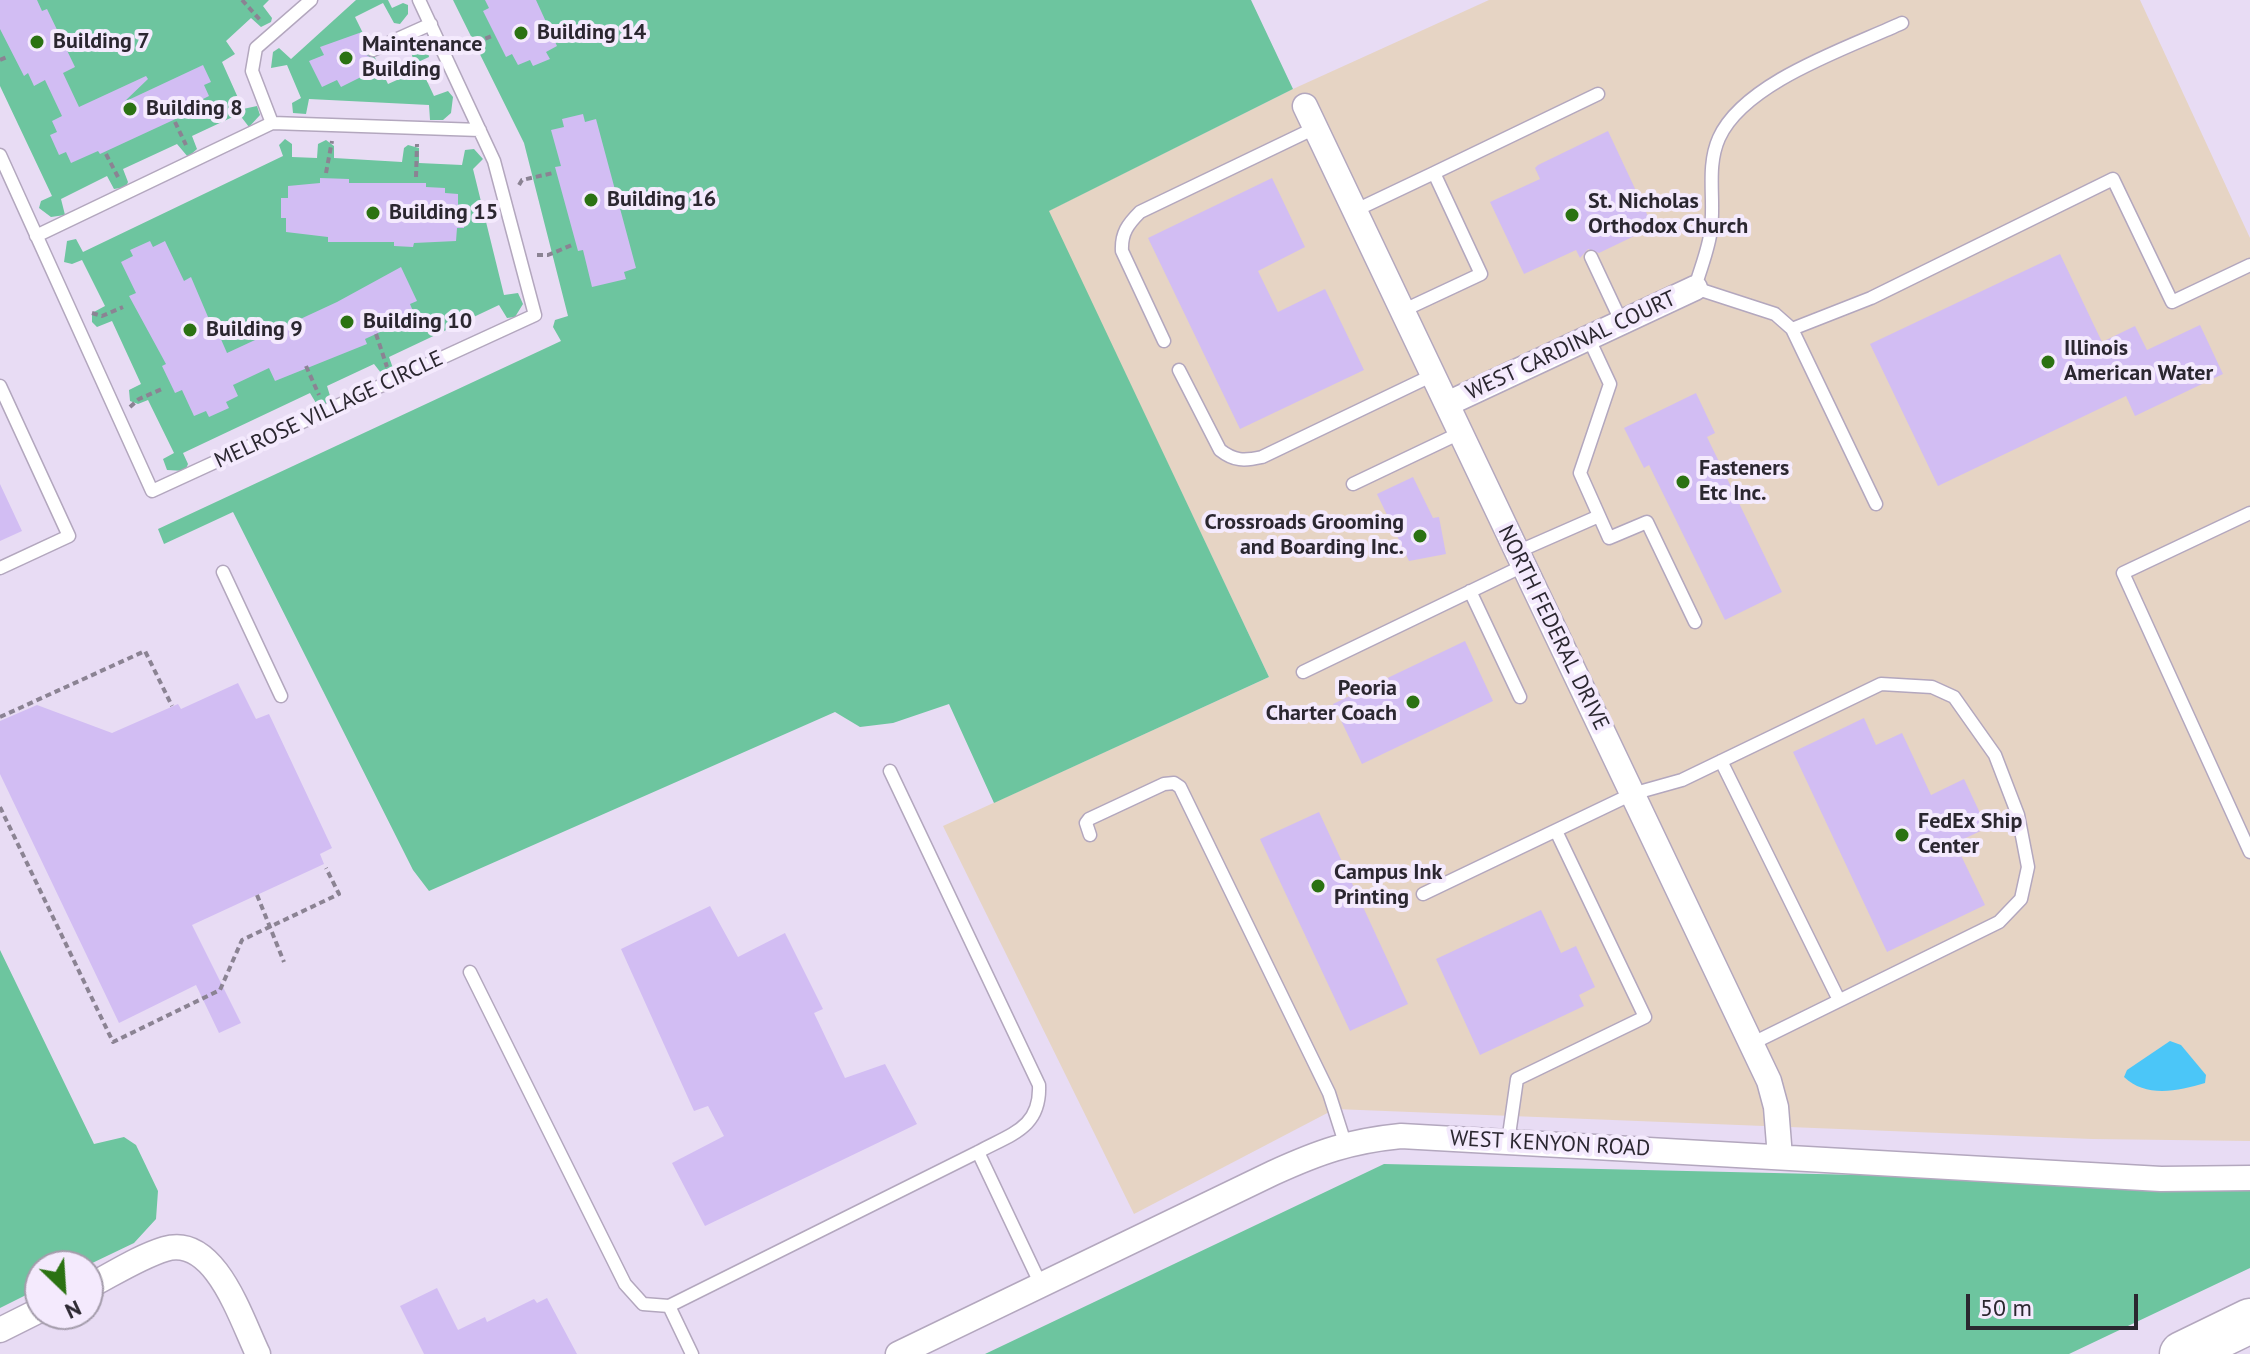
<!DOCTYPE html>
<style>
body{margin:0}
#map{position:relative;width:2250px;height:1354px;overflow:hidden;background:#e8dcf4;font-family:"PT Sans",sans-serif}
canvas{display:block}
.north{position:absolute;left:24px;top:1250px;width:80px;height:80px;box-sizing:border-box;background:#f4eafd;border:2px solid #a49cab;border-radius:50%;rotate:155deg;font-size:22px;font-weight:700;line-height:32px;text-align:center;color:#2b2730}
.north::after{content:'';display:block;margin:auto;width:28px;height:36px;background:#2b7212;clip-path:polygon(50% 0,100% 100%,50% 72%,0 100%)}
.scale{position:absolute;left:1966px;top:1294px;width:172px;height:36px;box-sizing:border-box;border:4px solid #2b2730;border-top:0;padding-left:10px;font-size:24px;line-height:28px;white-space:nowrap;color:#2b2730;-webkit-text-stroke:6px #f4eafd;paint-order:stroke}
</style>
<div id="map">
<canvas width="2250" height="1354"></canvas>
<div class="north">N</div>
<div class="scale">50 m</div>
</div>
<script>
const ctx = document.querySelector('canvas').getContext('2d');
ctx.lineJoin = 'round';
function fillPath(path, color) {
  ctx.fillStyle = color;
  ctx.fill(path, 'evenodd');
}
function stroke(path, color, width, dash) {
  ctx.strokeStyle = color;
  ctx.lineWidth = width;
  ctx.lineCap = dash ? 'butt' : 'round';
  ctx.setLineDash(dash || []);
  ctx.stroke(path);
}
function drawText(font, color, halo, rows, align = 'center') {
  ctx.font = font + ' "PT Sans",sans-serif';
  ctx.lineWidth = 8;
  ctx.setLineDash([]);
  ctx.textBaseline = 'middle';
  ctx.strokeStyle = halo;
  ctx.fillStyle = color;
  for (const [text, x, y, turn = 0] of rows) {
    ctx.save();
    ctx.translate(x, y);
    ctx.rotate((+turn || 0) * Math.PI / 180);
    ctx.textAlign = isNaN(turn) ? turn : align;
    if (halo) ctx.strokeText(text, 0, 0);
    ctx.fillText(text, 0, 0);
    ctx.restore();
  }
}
const industrial = new Path2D(`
 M 1489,0 L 2140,0 L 2250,238 L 2250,1141 L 2092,1139 L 1335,1109 L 1134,1214 L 943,826 L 1269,677 L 1048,211 L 1293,89 Z`);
const green = new Path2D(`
 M 0,0 L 269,0 L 263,6 L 272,18 L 271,22 L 261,27 L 251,18 L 226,41 L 235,54 L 222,62 L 243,109 L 257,106 L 260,115 L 249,127 L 239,114 L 192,136 L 197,149 L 188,157 L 177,144 L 123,169 L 128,182 L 126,187 L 114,189 L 107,176 L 61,199 L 65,215 L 51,217 L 39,208 L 41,201 L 52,196 L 0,86 Z
 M 356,0 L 388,0 L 392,8 L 403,3 L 408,5 L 408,14 L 400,24 L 394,23 L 383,3 L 355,17 L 388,84 L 417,71 L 409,46 L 419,43 L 427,47 L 429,57 L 418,62 L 434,96 L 448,91 L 453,97 L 451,113 L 443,120 L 430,120 L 429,105 L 309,99 L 306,114 L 293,113 L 292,103 L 301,98 L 287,65 L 271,68 L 273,52 L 279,48 L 291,59 Z
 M 453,0 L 1251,0 L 1293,89 L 1049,211 L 1269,677 L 994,803 L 949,704 L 893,723 L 860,727 L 835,712 L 429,891 L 413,870 L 233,512 L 164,544 L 158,529 L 561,341 L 553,327 L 555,320 L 568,316 L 524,143 Z
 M 285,139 L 292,144 L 292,157 L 317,158 L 318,144 L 326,140 L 334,146 L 334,158 L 402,162 L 404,148 L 408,145 L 419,148 L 419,163 L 462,165 L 465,150 L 474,149 L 483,159 L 473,169 L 504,295 L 518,293 L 523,304 L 515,317 L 507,318 L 499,305 L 389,357 L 394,371 L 385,378 L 374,364 L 327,386 L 331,399 L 323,407 L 316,403 L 310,393 L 183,453 L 188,464 L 185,471 L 167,470 L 163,459 L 174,453 L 148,400 L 138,404 L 130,401 L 129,390 L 141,384 L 112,321 L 97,327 L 92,322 L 92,313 L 105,306 L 82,260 L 72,264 L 64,262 L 67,241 L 76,239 L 83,252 L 283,156 L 279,145 Z
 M 0,950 L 94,1144 L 124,1137 L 136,1145 L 158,1191 L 156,1219 L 134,1243 L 86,1266 L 40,1266 L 40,1288 L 0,1308 Z
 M 1384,1164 L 2250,1184 L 2250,1268 L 2069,1354 L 985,1354 Z`);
const water = new Path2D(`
 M 2170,1041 L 2181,1045 L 2206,1075 L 2205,1083 C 2178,1091 2146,1098 2124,1077 L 2127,1070 Z`);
const building = new Path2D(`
 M 0,0 L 37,0 L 42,11 L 47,9 L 75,67 L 63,73 L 79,107 L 146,76 L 148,79 L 124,102 L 203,65 L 211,82 L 204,85 L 209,96 L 179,111 L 182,116 L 100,154 L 98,151 L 71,163 L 66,152 L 59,155 L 50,135 L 57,132 L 52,121 L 62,116 L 45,80 L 34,86 L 28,73 L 24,76 L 0,29 Z
 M 485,0 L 536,0 L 557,46 L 546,52 L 550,59 L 533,66 L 530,60 L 518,65 L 512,54 L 506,57 L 483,11 L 489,8 Z
 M 362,32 L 367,43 L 365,54 L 376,61 L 361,68 L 365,75 L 341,87 L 337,80 L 322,87 L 309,61 L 324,55 L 320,47 Z
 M 583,114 L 585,122 L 596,119 L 636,268 L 624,272 L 626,279 L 592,287 L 583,250 L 578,251 L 555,167 L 561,166 L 551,130 L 564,127 L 562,119 Z
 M 1608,131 L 1653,227 L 1599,253 L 1588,249 L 1580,258 L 1576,250 L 1524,274 L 1490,202 L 1540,179 L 1535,168 L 1538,165 Z
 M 320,178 L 349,179 L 349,183 L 426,183 L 426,187 L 445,188 L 445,193 L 458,194 L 458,207 L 465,207 L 464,228 L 457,228 L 456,241 L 414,243 L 413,247 L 394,246 L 394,242 L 328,242 L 328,237 L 286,232 L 286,218 L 281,218 L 281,198 L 288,198 L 288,186 L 320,183 Z
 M 1272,178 L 1305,247 L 1258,271 L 1278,312 L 1325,289 L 1364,370 L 1240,429 L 1148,238 Z
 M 150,241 L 153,247 L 165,241 L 184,281 L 191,277 L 217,338 L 220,337 L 227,353 L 337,302 L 401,267 L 417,301 L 410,304 L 415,316 L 365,339 L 367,344 L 275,381 L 269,368 L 233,385 L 238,396 L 226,402 L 229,408 L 209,417 L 206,411 L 194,416 L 182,390 L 175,393 L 162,366 L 166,364 L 129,296 L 136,293 L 121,262 L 133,256 L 130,250 Z
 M 2060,254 L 2102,342 L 2135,326 L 2147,350 L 2200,325 L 2223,374 L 2135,416 L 2126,396 L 1938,486 L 1870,344 Z
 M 1696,393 L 1715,433 L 1707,437 L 1782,592 L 1725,620 L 1649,465 L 1644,468 L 1624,428 Z
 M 1413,477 L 1433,518 L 1439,517 L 1446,554 L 1409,561 L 1377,494 Z
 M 0,484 L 22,531 L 0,541 Z
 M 1465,641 L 1493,701 L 1362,764 L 1333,704 Z
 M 238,683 L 256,719 L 269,714 L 332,848 L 320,854 L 324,864 L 192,925 L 241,1023 L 219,1033 L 196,985 L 119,1023 L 0,774 L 0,721 L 37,705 L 112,733 L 178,704 L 181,709 Z
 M 1864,718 L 1876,745 L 1902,733 L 1931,795 L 1964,779 L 1987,828 L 1955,843 L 1985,905 L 1887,952 L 1793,752 Z
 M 1319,812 L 1408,1004 L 1350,1031 L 1260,839 Z
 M 710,906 L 738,957 L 785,933 L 823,1009 L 814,1013 L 845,1078 L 885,1064 L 917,1124 L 705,1226 L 672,1163 L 724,1136 L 708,1106 L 694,1111 L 621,949 Z
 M 1541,910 L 1561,953 L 1576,946 L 1595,987 L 1579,995 L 1584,1006 L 1480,1055 L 1436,959 Z
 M 437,1288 L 458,1330 L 485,1317 L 487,1322 L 534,1299 L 537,1303 L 547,1298 L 577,1354 L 424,1354 L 400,1306 Z`);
const path = new Path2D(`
 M 242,0 L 262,22
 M 457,46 L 465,47 L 492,36
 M 0,60 L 9,56
 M 175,122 L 186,145
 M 106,154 L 118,177
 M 326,173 L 332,141
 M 416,177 L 417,144
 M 519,185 L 522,180 L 553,173
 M 537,255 L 548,255 L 572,245
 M 92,313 L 102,316 L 123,307
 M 376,334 L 387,367
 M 306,366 L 319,395
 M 130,407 L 139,399 L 162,389
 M 0,717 L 145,651 L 172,706
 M 0,807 L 113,1042 L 220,990 L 242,940 L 339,894 L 326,868
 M 257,895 L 284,962`);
const lane = new Path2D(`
 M 373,50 L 431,24
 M 272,123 L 252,71 L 256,48 L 311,0
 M 0,155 L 152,491 L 535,315 L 494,161 L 419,0
 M 1354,211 L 1434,173
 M 36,236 L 272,123 L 480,130
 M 1591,257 L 1622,323
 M 1402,311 L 1481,274 L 1434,173 L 1598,94
 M 1792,329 L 1871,298 L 2113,179 L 2172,302 L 2250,265
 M 1589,339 L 1610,384 L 1580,473 L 1609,538 L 1647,522 L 1695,622
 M 1164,341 L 1122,251 C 1121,233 1128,224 1140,212 L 1315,128
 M 1179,370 L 1220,450 C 1234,461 1244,461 1262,457 L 1433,375
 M 0,386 L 69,536 L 0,568
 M 1353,484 L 1460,433
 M 1876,504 L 1792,329 L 1775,314 L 1695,288 C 1700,269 1709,249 1711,229 C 1715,199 1706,167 1719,138 C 1744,82 1848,48 1902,23
 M 2250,513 L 2123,573 L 2250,852
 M 1517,552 L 1599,516
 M 223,572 L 281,696
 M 1470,591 L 1520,697
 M 1303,672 L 1523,566
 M 1721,761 L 1839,1000
 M 1090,835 L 1086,823 L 1089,819 L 1164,784 L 1174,783 L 1180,787 L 1329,1093 L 1345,1143
 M 1423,894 L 1632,794 L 1682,780 L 1881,684 L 1932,687 L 1954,697 L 1995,755 L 2018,815 L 2028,867 L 2021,899 L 1999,922 L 1751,1044
 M 470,972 L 625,1284 L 643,1304 L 669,1306 L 692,1354
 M 1508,1142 L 1517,1079 L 1645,1017 L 1556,831
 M 978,1152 L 1041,1285
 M 669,1306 L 978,1152 C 1011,1134 1041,1128 1039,1085 L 890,771`);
const street = new Path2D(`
 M 1305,106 L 1769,1081 L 1776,1107 L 1780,1157
 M 1447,404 L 1695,288
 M 88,1287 C 113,1274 139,1257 165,1249 C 215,1234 241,1319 258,1354
 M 0,1330 L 40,1310
 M 898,1354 L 1273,1173 C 1319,1152 1350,1141 1401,1136 L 2161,1179 L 2250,1178`);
const highway = new Path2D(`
 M 2182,1354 L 2250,1321`);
const markers = [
 [521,33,8,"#2b7212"],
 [37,42,8,"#2b7212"],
 [346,58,8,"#2b7212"],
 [130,109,8,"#2b7212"],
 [591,200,8,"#2b7212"],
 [373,213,8,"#2b7212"],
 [1572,215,8,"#2b7212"],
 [347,322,8,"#2b7212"],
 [190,330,8,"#2b7212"],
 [2048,362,8,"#2b7212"],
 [1683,482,8,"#2b7212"],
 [1420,536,8,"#2b7212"],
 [1413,702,8,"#2b7212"],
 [1902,835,8,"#2b7212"],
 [1318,886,8,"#2b7212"]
];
const poiNames = [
 ["Building 14",537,33],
 ["Building 7",53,42],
 ["Maintenance",362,45],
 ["Building",362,70],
 ["Building 8",146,109],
 ["Building 16",607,200],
 ["St. Nicholas",1588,202],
 ["Orthodox Church",1588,227],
 ["Building 15",389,213],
 ["Building 10",363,322],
 ["Building 9",206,330],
 ["Illinois",2064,349],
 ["American Water",2064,374],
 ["Fasteners",1699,469],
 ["Etc Inc.",1699,494],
 ["Crossroads Grooming",1404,523,"right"],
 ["and Boarding Inc.",1404,548,"right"],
 ["Peoria",1397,689,"right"],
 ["Charter Coach",1397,714,"right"],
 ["FedEx Ship",1918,822],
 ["Center",1918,847],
 ["Campus Ink",1334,873],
 ["Printing",1334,898]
];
const streetNames = [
 ["WEST CARDINAL COURT",1571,346,-25],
 ["MELROSE VILLAGE CIRCLE",329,410,-25],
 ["NORTH FEDERAL DRIVE",1553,628,64],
 ["WEST KENYON ROAD",1550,1144,3]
];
fillPath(industrial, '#e6d4c4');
fillPath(green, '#6dc59f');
fillPath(water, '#4bc6f8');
fillPath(building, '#d2bdf3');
stroke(lane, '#b3a7be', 15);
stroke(street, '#b3a7be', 27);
stroke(highway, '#b3a7be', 47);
stroke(path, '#8b8393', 4, [6, 4]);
stroke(lane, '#fff', 12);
stroke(street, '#fff', 24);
stroke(highway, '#fff', 44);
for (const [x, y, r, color] of markers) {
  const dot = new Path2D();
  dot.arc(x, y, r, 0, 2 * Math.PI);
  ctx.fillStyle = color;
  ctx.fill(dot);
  stroke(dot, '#f4eafd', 3);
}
drawText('bold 22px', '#2b2730', '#f4eafd', poiNames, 'left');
drawText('22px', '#2b2730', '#f4eafd', streetNames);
</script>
